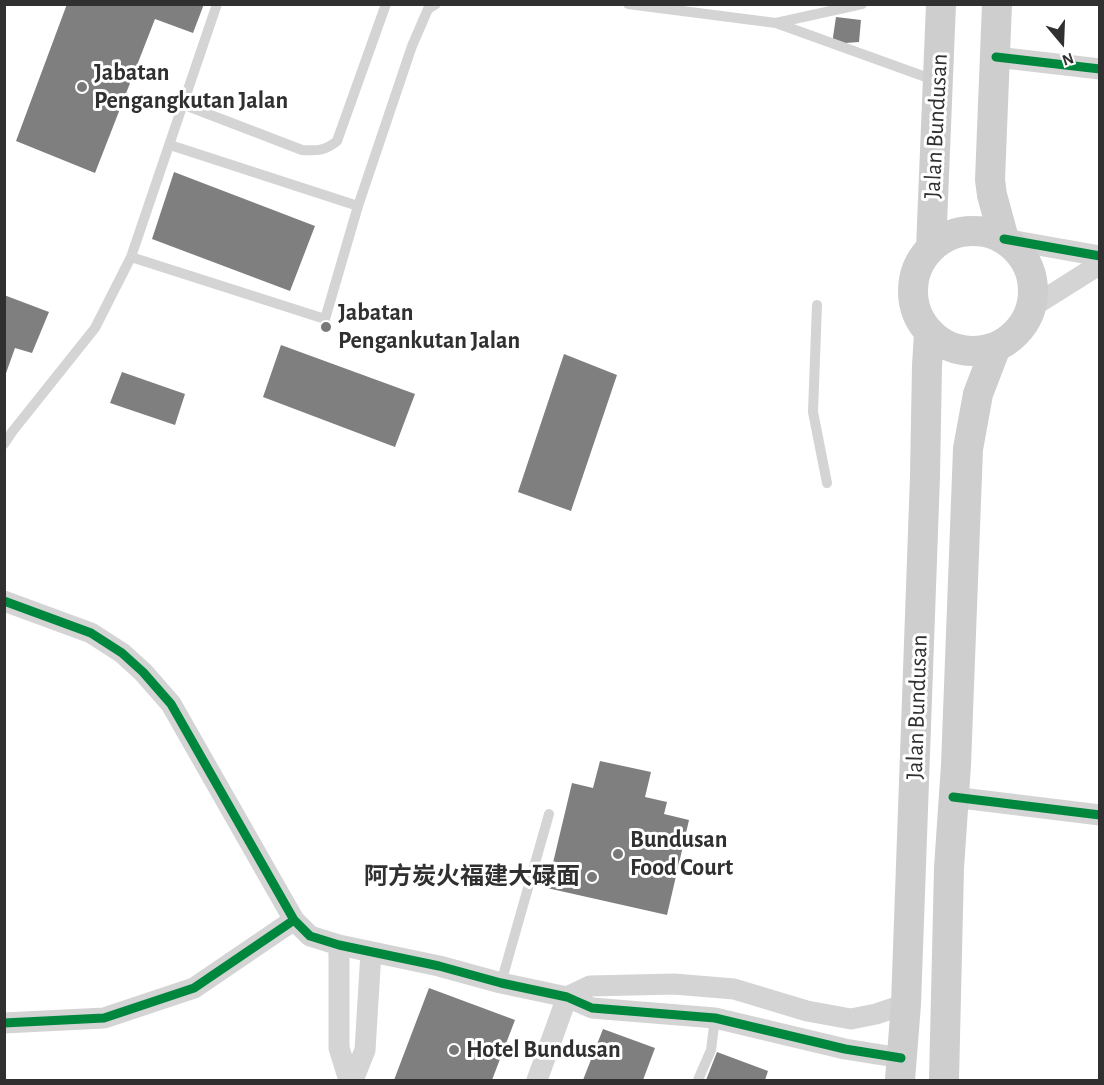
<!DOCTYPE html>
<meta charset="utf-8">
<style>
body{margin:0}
#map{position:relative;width:1104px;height:1085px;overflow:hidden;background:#fff;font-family:"Alegreya Sans",sans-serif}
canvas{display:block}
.frame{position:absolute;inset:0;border:6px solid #303030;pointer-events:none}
.north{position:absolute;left:1032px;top:12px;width:60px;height:60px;-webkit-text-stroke:4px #fff;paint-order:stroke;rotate:161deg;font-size:16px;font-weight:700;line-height:24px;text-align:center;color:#303030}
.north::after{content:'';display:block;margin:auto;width:21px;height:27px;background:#303030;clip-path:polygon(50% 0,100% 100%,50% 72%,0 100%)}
</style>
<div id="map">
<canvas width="1104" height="1085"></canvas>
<div class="frame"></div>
<div class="north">N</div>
</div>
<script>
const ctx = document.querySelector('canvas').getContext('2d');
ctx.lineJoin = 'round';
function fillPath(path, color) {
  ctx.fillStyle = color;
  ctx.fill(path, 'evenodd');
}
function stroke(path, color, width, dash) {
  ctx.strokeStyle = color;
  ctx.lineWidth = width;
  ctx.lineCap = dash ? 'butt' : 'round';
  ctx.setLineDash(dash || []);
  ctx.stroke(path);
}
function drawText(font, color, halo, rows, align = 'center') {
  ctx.font = font + ' "Alegreya Sans","Noto Sans SC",sans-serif';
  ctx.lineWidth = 6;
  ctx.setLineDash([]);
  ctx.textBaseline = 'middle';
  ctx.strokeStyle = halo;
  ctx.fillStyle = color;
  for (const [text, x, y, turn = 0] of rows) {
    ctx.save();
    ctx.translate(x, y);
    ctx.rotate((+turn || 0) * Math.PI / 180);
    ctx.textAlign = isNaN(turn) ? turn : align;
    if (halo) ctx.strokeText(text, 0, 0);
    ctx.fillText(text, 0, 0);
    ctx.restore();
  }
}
const building = new Path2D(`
 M 67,4 L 204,4 L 193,33 L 155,19 L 95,173 L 16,141 Z
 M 836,17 L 861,20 L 859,42 L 832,44 Z
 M 174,172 L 315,226 L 290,291 L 152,239 Z
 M 4,295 L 49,312 L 32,353 L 15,348 L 5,376 Z
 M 281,345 L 415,394 L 395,447 L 263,397 Z
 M 564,354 L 617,375 L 571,511 L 518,492 Z
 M 122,372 L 185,394 L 175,425 L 110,403 Z
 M 600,761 L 651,772 L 645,797 L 667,802 L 664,814 L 689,820 L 667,915 L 547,888 L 572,783 L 593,788 Z
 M 429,988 L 515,1020 L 492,1080 L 394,1080 Z
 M 603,1029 L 655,1048 L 643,1080 L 583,1080 Z
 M 717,1052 L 768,1071 L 765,1080 L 706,1080 Z`);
const lane = new Path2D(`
 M 628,4 L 776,23 L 934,80
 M 776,23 L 862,4
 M 182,104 L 302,150 C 317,151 325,151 337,141 L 386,4
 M 170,145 L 358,206
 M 131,257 L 325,319 L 358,206 L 412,46 L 428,9 L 436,4
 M 817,305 L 813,412 L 827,483
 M 4,444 L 12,432 L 95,328 L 131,257 L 217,4
 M 501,983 L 549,814
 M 698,1080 L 711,1050 L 715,1018`);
const street = new Path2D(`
 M 996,57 L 1100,69
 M 1004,239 L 1100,256
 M 1032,307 L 1100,264
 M 4,601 L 91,633 L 122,653 L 143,672 L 171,704 L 294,920 L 310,936 L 339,945 L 439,966 L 501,983 L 567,997 L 592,1008 L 715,1018 L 845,1049 L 901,1058
 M 953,797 L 1100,815
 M 339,945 L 339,1048 L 349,1080
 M 4,1023 L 104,1018 L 194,988 L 294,920
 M 353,1080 L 365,1050 L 371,952
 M 537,1080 L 567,997 L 590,986 L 674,984 L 734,989 L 807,1011 L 851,1019 L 876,1014 L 906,1004`);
const secondary = new Path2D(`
 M 997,4 L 990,180 L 992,195 L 1004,239
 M913 291a60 60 0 1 1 120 0a60 60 0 1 1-120 0Z
 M 931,248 L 941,4
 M 900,1080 L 906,1004 L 925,476 L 927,366 L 929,333
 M 944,1080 L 949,868 L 956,765 L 968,449 L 978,394 L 996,347`);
const cycleway = new Path2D(`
 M 996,57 L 1100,69
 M 1004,239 L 1100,256
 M 4,601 L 91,633 L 122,653 L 143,672 L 171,704 L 294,920 L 310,936 L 339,945 L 439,966 L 501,983 L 567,997 L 592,1008 L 715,1018 L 845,1049 L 901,1058
 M 953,797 L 1100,815
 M 4,1023 L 104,1018 L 194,988 L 294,920`);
const markers = [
 [82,87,6,"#787878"],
 [326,327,6,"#787878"],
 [618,854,6,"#787878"],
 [592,877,6,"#787878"],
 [454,1050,6,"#787878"]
];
const poiNames = [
 ["Jabatan",94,73],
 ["Pengangkutan Jalan",94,101],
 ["Jabatan",338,313],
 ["Pengankutan Jalan",338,341],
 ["Bundusan",630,840],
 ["Food Court",630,868],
 ["阿方炭火福建大碌面",580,877,"right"],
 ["Hotel Bundusan",466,1050]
];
const streetNames = [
 ["Jalan Bundusan",936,126,-87],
 ["Jalan Bundusan",917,707,-88]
];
fillPath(building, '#7f7f7f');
stroke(lane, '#d4d4d4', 10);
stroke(street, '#d4d4d4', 21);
stroke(secondary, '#cecece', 30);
stroke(cycleway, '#00873e', 9);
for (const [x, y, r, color] of markers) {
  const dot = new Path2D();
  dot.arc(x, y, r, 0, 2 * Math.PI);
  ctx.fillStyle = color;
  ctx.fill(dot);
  stroke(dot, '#fff', 2);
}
drawText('bold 24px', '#303030', '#fff', poiNames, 'left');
drawText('24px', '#303030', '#fff', streetNames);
</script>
